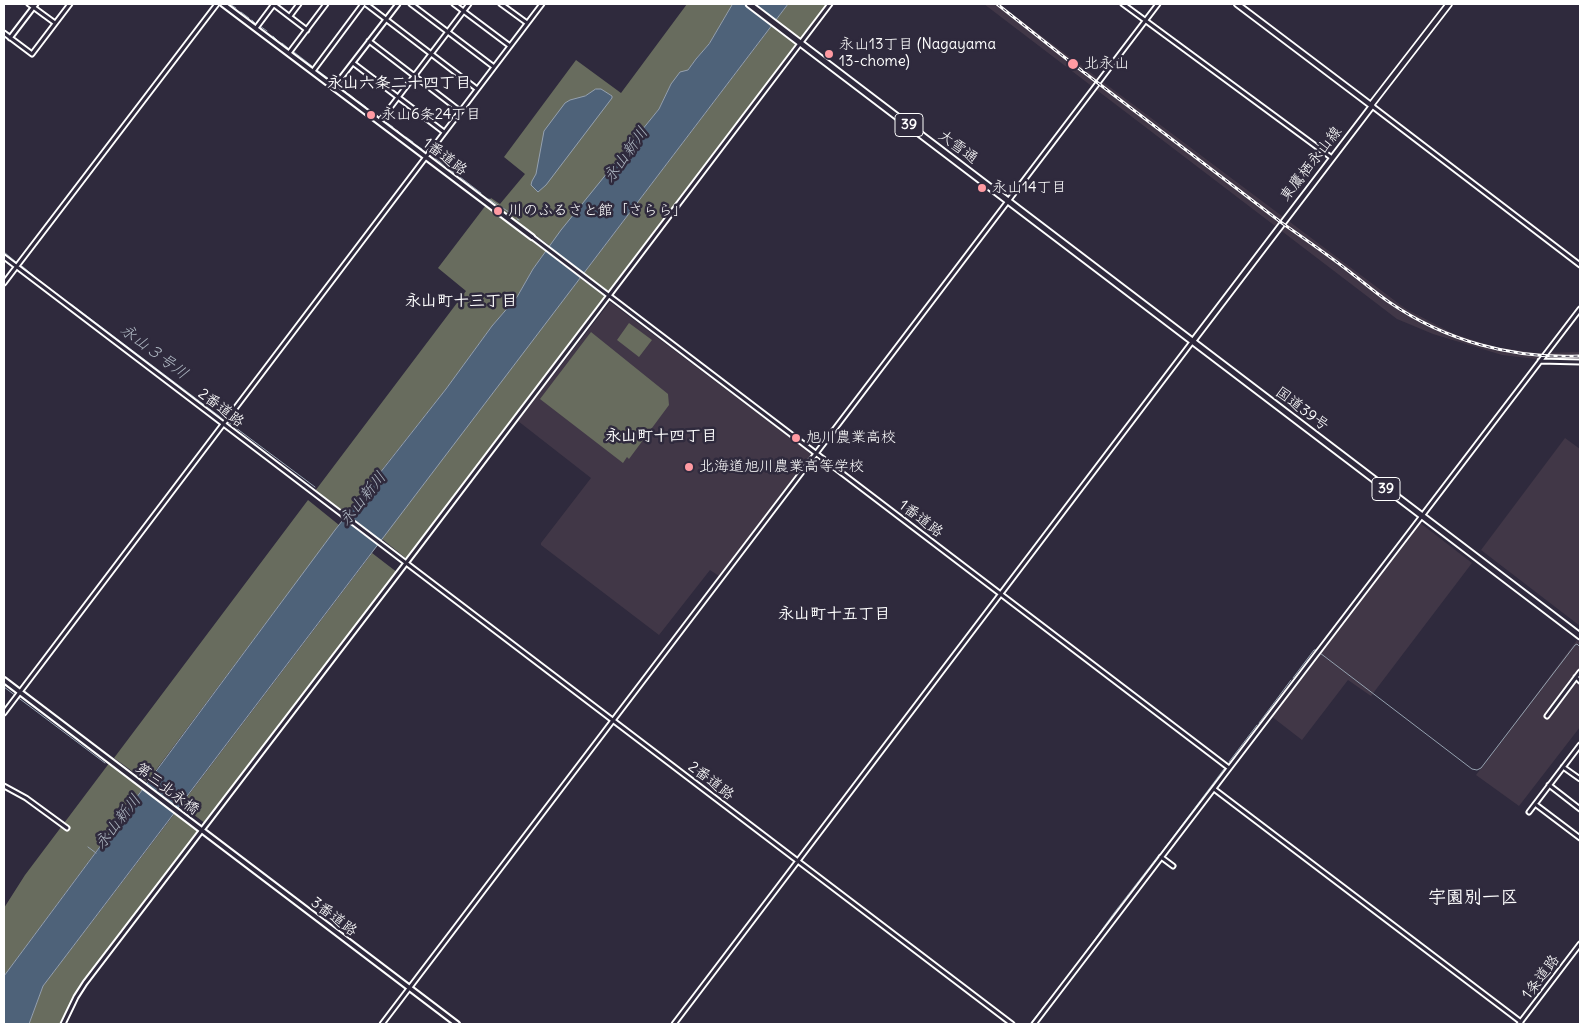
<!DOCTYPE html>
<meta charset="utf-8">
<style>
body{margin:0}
#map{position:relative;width:1584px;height:1028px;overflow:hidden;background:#2f2a3d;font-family:Delius,sans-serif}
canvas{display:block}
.frame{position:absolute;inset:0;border:5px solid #fff;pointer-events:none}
</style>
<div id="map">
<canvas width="1584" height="1028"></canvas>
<div class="frame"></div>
</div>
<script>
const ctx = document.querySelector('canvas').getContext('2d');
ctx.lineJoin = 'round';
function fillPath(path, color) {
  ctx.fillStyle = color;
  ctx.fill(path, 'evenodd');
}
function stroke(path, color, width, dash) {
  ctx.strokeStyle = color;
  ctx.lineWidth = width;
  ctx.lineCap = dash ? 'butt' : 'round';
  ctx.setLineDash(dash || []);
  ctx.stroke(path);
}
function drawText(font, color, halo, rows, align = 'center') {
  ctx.font = font + ' Delius,"Klee One",sans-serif';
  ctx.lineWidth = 5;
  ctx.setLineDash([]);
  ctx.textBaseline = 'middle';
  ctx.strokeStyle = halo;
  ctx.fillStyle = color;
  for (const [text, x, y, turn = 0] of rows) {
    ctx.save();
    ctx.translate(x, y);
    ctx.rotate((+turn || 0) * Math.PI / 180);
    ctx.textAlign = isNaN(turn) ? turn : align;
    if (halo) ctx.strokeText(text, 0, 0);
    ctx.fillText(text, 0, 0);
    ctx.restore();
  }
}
const built = new Path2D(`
 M 984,4 L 999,4 L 1406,309 L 1454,334 L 1495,347 L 1536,353 L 1580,352 L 1580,361 L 1543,361 L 1536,359 L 1502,355 L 1433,334 L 1397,319 Z
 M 610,302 L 810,453 L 811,455 L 719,576 L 710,570 L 659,635 L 541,545 L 541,543 L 591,478 L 518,421 Z
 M 1565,438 L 1580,449 L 1580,626 L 1481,550 Z
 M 1419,522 L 1472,563 L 1371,696 L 1348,680 L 1302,740 L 1271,716 Z
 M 1577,640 L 1580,643 L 1580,727 L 1519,806 L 1476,775 Z`);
const green = new Path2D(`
 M 687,4 L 733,4 L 709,44 L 696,59 L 688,70 L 671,84 L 659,109 L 550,246 L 489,201 L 491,198 L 500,204 L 525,174 L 504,157 L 576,60 L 621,93 Z
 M 788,4 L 829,4 L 801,41 L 776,20 Z
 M 773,24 L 798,45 L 611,294 L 584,273 Z
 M 486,205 L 546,251 L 533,269 L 517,297 L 492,326 L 446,389 L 343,519 L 312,495 L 466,291 L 438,268 Z
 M 580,278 L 607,298 L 521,409 L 408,560 L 382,539 Z
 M 629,323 L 652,340 L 639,357 L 617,340 Z
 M 591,332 L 668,394 L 669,405 L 629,459 L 627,457 L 623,463 L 540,399 Z
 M 308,500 L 339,525 L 147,782 L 114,758 Z
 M 372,553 L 398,573 L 206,824 L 181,805 Z
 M 110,762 L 143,788 L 4,976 L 4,908 L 25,875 Z
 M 175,813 L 200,832 L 85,983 L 63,1024 L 29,1024 L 43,986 Z`);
const water = new Path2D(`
 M 733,4 L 788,4 L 43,986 L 29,1024 L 4,1024 L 4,976 L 335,530 L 446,389 L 492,326 L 517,297 L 533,269 L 561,230 L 659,109 L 671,84 L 680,72 L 688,70 L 696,59 L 709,44 Z
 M 596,89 L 601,89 L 612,96 L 612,98 L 546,185 L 538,192 L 531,185 L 532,181 L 536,174 L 544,131 L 565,103 L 570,100 L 585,96 Z`);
const stream = new Path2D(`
 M 230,4 L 236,8
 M 241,12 L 249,18
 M 252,20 L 255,23
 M 260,26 L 267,31
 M 273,36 L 277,40
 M 282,43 L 288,48
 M 294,52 L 312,66
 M 317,70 L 332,81
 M 341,88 L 346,92
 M 349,94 L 355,99
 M 358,101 L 366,107
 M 369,109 L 371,111
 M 374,113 L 378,116
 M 386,122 L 393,127
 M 397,130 L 401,134
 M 406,137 L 413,142
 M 416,145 L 422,149
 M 431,155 L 481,193
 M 489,199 L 512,214
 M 517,219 L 519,220
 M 4,252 L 16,262
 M 22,266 L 35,277
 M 40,281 L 65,300
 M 71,304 L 223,419
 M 228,422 L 315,487
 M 1320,653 L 1472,769 L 1477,770 L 1481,768 L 1575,645 L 1577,644 L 1580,647
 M 1293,678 L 1314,650 L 1316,650
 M 4,687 L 105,763
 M 1259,723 L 1291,680
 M 1229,762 L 1257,725
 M 4,789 L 12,792
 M 22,798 L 44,814
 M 49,818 L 59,825
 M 88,847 L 96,853
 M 1161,853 L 1224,769
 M 1030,1024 L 1072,971 L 1114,913 L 1158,856`);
const minor = new Path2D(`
 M 29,4 L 55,23
 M 273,4 L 307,30
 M 366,4 L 477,89
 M 411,4 L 494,67
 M 454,4 L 510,46
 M 501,4 L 527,23
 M 1123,4 L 1332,158
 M 290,16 L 299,4
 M 256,28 L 274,4
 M 4,33 L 32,54 L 70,4
 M 10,38 L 36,4
 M 369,41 L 460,111
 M 289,53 L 326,4
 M 353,63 L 444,132
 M 313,71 L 363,4
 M 334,87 L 398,4
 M 1372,106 L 1580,265
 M 380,121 L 469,4
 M 532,237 L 1229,768
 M 4,257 L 1012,1024
 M 4,283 L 217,4
 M 1540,361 L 1580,362
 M 1576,677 L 1580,681
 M 4,713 L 542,4
 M 1547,716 L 1580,672
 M 1563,767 L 1580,779
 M 1549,785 L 1580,809
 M 4,786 L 26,798 L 67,828
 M 1214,789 L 1521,1022
 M 1535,804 L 1580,838
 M 1529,812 L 1580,745
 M 1161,857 L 1173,866
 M 63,1024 L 76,997 L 85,983 L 416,550 L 830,4
 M 382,1024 L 1158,4
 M 674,1024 L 1192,342
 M 1034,1024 L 1580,309
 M 1519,1024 L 1580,944`);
const tertiary = new Path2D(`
 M 223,4 L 532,237
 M 4,680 L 457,1024`);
const secondary = new Path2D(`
 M 1371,105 L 1449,4
 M 1193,341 L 1372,106 L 1237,4`);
const trunk = new Path2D(`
 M 749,4 L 1580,636`);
const rail = new Path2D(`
 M 997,4 L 1073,64 L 1282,223 C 1305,239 1328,255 1350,272 C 1363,282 1376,293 1389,302 C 1446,341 1512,359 1580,356`);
const markers = [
 [829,54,5,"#ff9aa2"],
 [1073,64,6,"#ff9aa2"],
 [371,115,5,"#ff9aa2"],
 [982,188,5,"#ff9aa2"],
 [498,211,5,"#ff9aa2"],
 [796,438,5,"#ff9aa2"],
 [689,467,5,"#ff9aa2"]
];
const shields = [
 [909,125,28],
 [1386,489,28]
];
const shieldNames = [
 ["39",909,125],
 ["39",1386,489]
];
const poiNames = [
 ["永山13丁目 (Nagayama",839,45],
 ["13-chome)",839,62],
 ["北永山",1084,64],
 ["永山6条24丁目",381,115],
 ["永山14丁目",992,188],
 ["川のふるさと館「さらら」",508,211],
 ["旭川農業高校",806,438],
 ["北海道旭川農業高等学校",699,467]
];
const streetNames = [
 ["大雪通",958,147,37],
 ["1番道路",445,157,37],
 ["東鷹栖永山線",1311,164,-52],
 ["2番道路",221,408,37],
 ["国道39号",1302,409,37],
 ["1番道路",921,519,37],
 ["2番道路",711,781,37],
 ["第三北永橋",167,789,37],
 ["3番道路",334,917,37],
 ["1条道路",1541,977,-53]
];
const neighbourhoodNames = [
 ["永山六条二十四丁目",399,83],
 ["永山町十三丁目",461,301],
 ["永山町十四丁目",661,436],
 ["永山町十五丁目",834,614]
];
const waterNames = [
 ["永山新川",626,155,-54],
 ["永山３号川",154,352,37],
 ["永山新川",363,499,-51],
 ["永山新川",118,822,-52]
];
const quarterNames = [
 ["宇園別一区",1473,898]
];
fillPath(built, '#413747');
fillPath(green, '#686c5e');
fillPath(water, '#4e6279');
stroke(water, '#95a1af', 1);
stroke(stream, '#95a1af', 1);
stroke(minor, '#fff', 7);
stroke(tertiary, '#fff', 8);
stroke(secondary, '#fff', 8);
stroke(trunk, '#fff', 9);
stroke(minor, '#2f2a3d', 3);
stroke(tertiary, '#2f2a3d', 4);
stroke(secondary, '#2f2a3d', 4.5);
stroke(trunk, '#2f2a3d', 5);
stroke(rail, '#fff', 3);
stroke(rail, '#2f2a3d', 1, [4]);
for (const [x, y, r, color] of markers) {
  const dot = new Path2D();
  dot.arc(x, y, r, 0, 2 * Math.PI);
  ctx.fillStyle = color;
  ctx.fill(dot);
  stroke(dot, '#2f2a3d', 2);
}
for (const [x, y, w] of shields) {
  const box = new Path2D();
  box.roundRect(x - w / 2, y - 11.5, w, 23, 4);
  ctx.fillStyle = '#2f2a3d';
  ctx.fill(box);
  stroke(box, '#fff', 1);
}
drawText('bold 14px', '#fff', null, shieldNames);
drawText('15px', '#fff', '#2f2a3d', poiNames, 'left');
drawText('15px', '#fff', '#2f2a3d', streetNames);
drawText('bold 16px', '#fff', '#2f2a3d', neighbourhoodNames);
drawText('italic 16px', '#afb8c3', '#2f2a3d', waterNames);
drawText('bold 18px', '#fff', '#2f2a3d', quarterNames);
</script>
